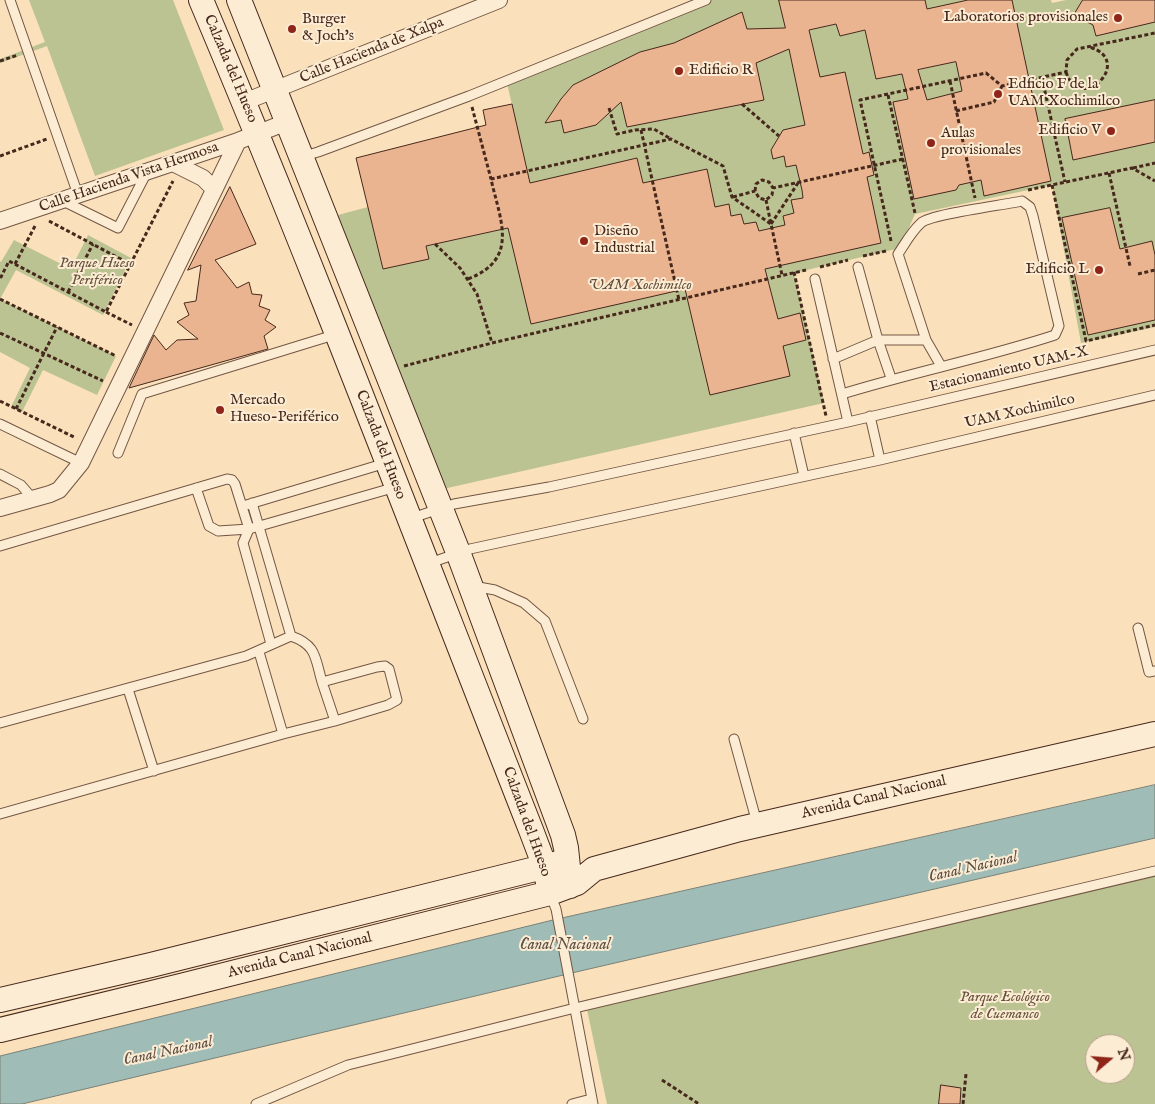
<!DOCTYPE html>
<meta charset="utf-8">
<style>
body{margin:0}
#map{position:relative;width:1155px;height:1104px;overflow:hidden;background:#fae1bb;font-family:"IM FELL English",serif}
canvas{display:block}
.north{position:absolute;left:1085px;top:1034px;width:50px;height:50px;box-sizing:border-box;background:#fcecd3;border:1px solid #b39e8a;border-radius:50%;rotate:72deg;font-size:14px;font-weight:700;line-height:20px;text-align:center;color:#46281c}
.north::after{content:'';display:block;margin:auto;width:18px;height:22px;background:#8f2418;clip-path:polygon(50% 0,100% 100%,50% 72%,0 100%)}
</style>
<div id="map">
<canvas width="1155" height="1104"></canvas>
<div class="north">N</div>
</div>
<script>
const ctx = document.querySelector('canvas').getContext('2d');
ctx.lineJoin = 'round';
function fillPath(path, color) {
  ctx.fillStyle = color;
  ctx.fill(path, 'evenodd');
}
function stroke(path, color, width, dash) {
  ctx.strokeStyle = color;
  ctx.lineWidth = width;
  ctx.lineCap = dash ? 'butt' : 'round';
  ctx.setLineDash(dash || []);
  ctx.stroke(path);
}
function drawText(font, color, halo, rows, align = 'center') {
  ctx.font = font + ' "IM FELL English",serif';
  ctx.lineWidth = 4;
  ctx.setLineDash([]);
  ctx.textBaseline = 'middle';
  ctx.strokeStyle = halo;
  ctx.fillStyle = color;
  for (const [text, x, y, turn = 0] of rows) {
    ctx.save();
    ctx.translate(x, y);
    ctx.rotate((+turn || 0) * Math.PI / 180);
    ctx.textAlign = isNaN(turn) ? turn : align;
    if (halo) ctx.strokeText(text, 0, 0);
    ctx.fillText(text, 0, 0);
    ctx.restore();
  }
}
const green = new Path2D(`
 M 29,0 L 173,0 L 224,130 L 95,176 L 47,46 L 0,63 L 0,59 L 45,42 Z
 M 710,0 L 803,0 L 809,30 L 836,24 L 840,36 L 865,30 L 876,78 L 902,74 L 904,82 L 920,78 L 918,70 L 940,65 L 925,0 L 968,0 L 945,5 L 947,16 L 1012,2 L 1012,0 L 1051,0 L 1052,3 L 1066,0 L 1083,0 L 1075,15 L 1093,25 L 1096,35 L 1155,22 L 1155,327 L 1081,343 L 1052,185 L 915,214 L 900,248 L 794,273 L 824,403 L 443,489 L 338,215 L 368,207 L 383,269 L 428,259 L 426,246 L 495,231 L 526,166 L 507,83 Z
 M 88,235 L 131,258 L 103,315 L 16,270 L 0,299 L 0,261 L 1,262 L 14,240 L 71,269 Z
 M 0,299 L 116,356 L 97,395 L 43,370 L 22,412 L 11,407 L 30,368 L 0,352 Z
 M 1155,874 L 1155,1104 L 607,1104 L 585,1000 ZM 1095,1044 L 1125,1044 L 1125,1074 L 1095,1074 Z`);
const water = new Path2D(`
 M 1155,785 L 1155,838 L 576,972 L 22,1104 L 0,1104 L 0,1056 L 553,920 Z`);
const building = new Path2D(`
 M 779,0 L 925,0 L 927,9 L 968,0 L 1012,0 L 1051,181 L 984,196 L 981,180 L 959,185 L 956,190 L 914,199 L 893,102 L 908,99 L 902,74 L 876,79 L 865,30 L 840,36 L 836,24 L 809,30 L 820,77 L 845,72 L 863,154 L 869,152 L 874,175 L 867,177 L 881,243 L 765,269 L 778,319 L 800,313 L 806,340 L 783,346 L 790,376 L 710,395 L 685,289 L 531,324 L 508,228 L 426,246 L 429,259 L 383,269 L 356,158 L 486,125 L 483,110 L 512,104 L 530,183 L 637,158 L 643,183 L 707,169 L 715,207 L 729,204 L 731,216 L 741,214 L 744,224 L 756,222 L 759,231 L 785,225 L 783,216 L 794,213 L 791,200 L 803,198 L 802,190 L 796,165 L 786,167 L 784,156 L 773,159 L 771,150 L 783,130 L 805,125 L 789,49 L 756,63 L 764,100 L 627,127 L 621,102 L 596,125 L 564,133 L 561,120 L 545,123 L 561,99 L 573,85 L 640,52 L 674,43 L 742,12 L 747,29 L 785,28 ZM 956,62 L 962,91 L 927,100 L 918,70 Z
 M 1083,0 L 1155,0 L 1155,22 L 1096,36 L 1093,25 L 1074,15 Z
 M 1155,100 L 1155,142 L 1073,160 L 1065,119 Z
 M 230,187 L 256,244 L 215,260 L 237,288 L 249,282 L 252,294 L 262,295 L 259,306 L 270,310 L 265,320 L 276,327 L 264,336 L 268,349 L 129,388 L 154,335 L 166,350 L 177,340 L 198,339 L 177,322 L 189,315 L 184,303 L 196,301 L 201,265 L 188,270 Z
 M 1110,208 L 1120,249 L 1152,241 L 1155,255 L 1155,320 L 1088,335 L 1062,218 Z
 M 941,1085 L 961,1088 L 960,1104 L 939,1104 Z`);
const path = new Path2D(`
 M 0,61 L 18,55
 M 1066,72 C 1080,116 1136,60 1089,47
 M 1042,78 L 1065,182
 M 950,81 L 975,198
 M 888,95 L 915,213
 M 742,104 L 779,136
 M 472,107 L 491,179
 M 609,108 L 617,134 L 635,130 L 654,129 L 671,139
 M 956,111 L 994,102 L 1002,86
 M 641,130 L 679,300
 M 0,156 L 47,139
 M 1133,168 L 1155,163
 M 1109,173 L 1130,266
 M 1052,185 L 1086,341 L 1155,325
 M 1028,190 L 1132,168 L 1155,181
 M 755,191 L 756,184 L 762,180 L 769,182 L 773,188
 M 733,197 L 755,191 L 759,198 L 766,200 L 772,195 L 773,188 L 903,159
 M 766,200 L 771,224
 M 49,221 L 130,264
 M 771,224 L 798,183
 M 891,241 L 860,100 L 986,73 L 1002,86 L 1066,72 L 1067,60 L 1077,49 L 1155,33
 M 435,244 L 460,268 L 477,294 L 492,343
 M 863,256 L 886,251
 M 15,264 L 35,226
 M 820,267 L 848,260
 M 794,272 L 826,416
 M 1138,274 L 1155,270
 M 0,276 L 1,277 L 9,261 L 106,312 L 173,181
 M 468,279 C 520,259 500,220 491,179 L 671,139 L 723,166 L 732,197 L 771,224 L 782,275
 M 68,292 L 93,244
 M 0,299 L 116,356
 M 106,312 L 132,325
 M 0,333 L 103,381
 M 404,366 L 492,343 L 806,270
 M 0,401 L 76,438
 M 16,409 L 57,327
 M 662,1080 L 699,1104
 M 963,1104 L 966,1074`);
const lane = new Path2D(`
 M 10,0 L 75,186
 M 301,157 L 318,152 L 469,96 L 706,0
 M 63,201 L 118,228 L 147,172
 M 858,267 L 878,340 L 891,378
 M 815,279 L 848,422
 M 833,359 L 878,340 L 926,340
 M 842,394 C 913,372 985,358 1055,335 L 1059,326 L 1033,216 L 1030,207 L 1022,201 C 1004,205 931,214 921,223 C 911,232 905,244 898,254 L 926,340 L 941,366
 M 870,416 L 880,460
 M 0,424 L 81,463
 M 794,433 L 804,476
 M 118,453 L 142,394 L 337,334
 M 0,474 L 21,485 L 33,499
 M 196,488 L 209,526 L 218,531 L 249,529 L 396,487
 M 252,503 L 291,636
 M 243,506 L 386,463
 M 409,519 L 454,504 L 549,487 L 848,422 L 1155,350
 M 0,546 L 227,479 L 232,480 L 235,484 L 249,529 L 243,543 L 271,644
 M 427,564 L 470,549 L 880,460 L 1155,395
 M 473,586 L 495,590 L 524,603 L 545,621 L 583,719
 M 1138,628 L 1149,672 L 1155,671
 M 259,652 L 283,734
 M 322,682 L 335,721
 M 128,689 L 154,771
 M 0,723 L 246,656 L 291,636 C 317,645 315,658 322,682 L 377,667 L 385,666 L 389,669 L 397,700 L 388,705 L 335,721 L 283,734 L 0,814
 M 734,739 L 757,823
 M 550,894 L 556,909 L 593,1104
 M 256,1104 L 348,1065 L 575,1008 L 1155,871
 M 572,1104 L 591,1099`);
const street = new Path2D(`
 M 244,102 L 499,0
 M 173,163 L 203,178 L 214,189
 M 0,221 L 238,141 L 287,122
 M 0,508 L 50,494 L 59,490 L 81,463 L 238,141`);
const secondary = new Path2D(`
 M 201,0 C 317,274 422,553 531,830 L 545,867 L 550,893
 M 239,0 L 458,552 L 563,835 L 566,848 L 570,886
 M 0,1000 L 151,965 L 559,863
 M 0,1030 L 181,986 L 550,893 L 577,883 L 594,869 L 740,829 L 1155,734`);
const markers = [
 [1118,18,5,"#8f2418"],
 [292,29,5,"#8f2418"],
 [679,71,5,"#8f2418"],
 [998,94,5,"#8f2418"],
 [1111,131,5,"#8f2418"],
 [931,143,5,"#8f2418"],
 [584,241,5,"#8f2418"],
 [1099,270,5,"#8f2418"],
 [220,410,5,"#8f2418"]
];
const poiNames = [
 ["Laboratorios provisionales",1108,18,"right"],
 ["Burger",302,20],
 ["& Joch's",302,37],
 ["Edificio R",689,71],
 ["Edficio F de la",1008,85],
 ["UAM Xochimilco",1008,102],
 ["Edificio V",1101,131,"right"],
 ["Aulas",941,134],
 ["provisionales",941,151],
 ["Diseño",594,232],
 ["Industrial",594,249],
 ["Edificio L",1089,270,"right"],
 ["Mercado",230,401],
 ["Hueso-Periférico",230,418]
];
const streetNames = [
 ["Calle Hacienda de Xalpa",372,51,-22],
 ["Calzada del Hueso",230,69,67],
 ["Calle Hacienda Vista Hermosa",129,178,-19],
 ["Estacionamiento UAM-X",1009,370,-13],
 ["UAM Xochimilco",1020,412,-13],
 ["Calzada del Hueso",380,445,69],
 ["Avenida Canal Nacional",874,798,-13],
 ["Calzada del Hueso",526,822,70],
 ["Avenida Canal Nacional",300,956,-14]
];
const parkNames = [
 ["Parque Hueso",97,264],
 ["Periférico",97,281],
 ["UAM Xochimilco",640,286],
 ["Parque Ecológico",1005,998],
 ["de Cuemanco",1005,1015]
];
const waterNames = [
 ["Canal Nacional",973,868,-13],
 ["Canal Nacional",565,946],
 ["Canal Nacional",168,1052,-12]
];
fillPath(green, '#bcc392');
fillPath(water, '#9fbcb6');
stroke(water, '#7b8178', 1);
fillPath(building, '#ebb491');
stroke(building, '#46281c', 1);
stroke(lane, '#735644', 11);
stroke(street, '#735644', 18);
stroke(secondary, '#46281c', 26);
stroke(path, '#46281c', 3, [4, 2.5]);
stroke(lane, '#fcecd3', 9);
stroke(street, '#fcecd3', 16);
stroke(secondary, '#fcecd3', 24);
for (const [x, y, r, color] of markers) {
  const dot = new Path2D();
  dot.arc(x, y, r, 0, 2 * Math.PI);
  ctx.fillStyle = color;
  ctx.fill(dot);
  stroke(dot, '#fcecd3', 2);
}
drawText('15px', '#46281c', '#fcecd3', poiNames, 'left');
drawText('15px', '#46281c', '#fcecd3', streetNames);
drawText('italic 15px', '#644f3a', '#fcecd3', parkNames);
drawText('italic 16px', '#5c4d42', '#fcecd3', waterNames);
</script>
